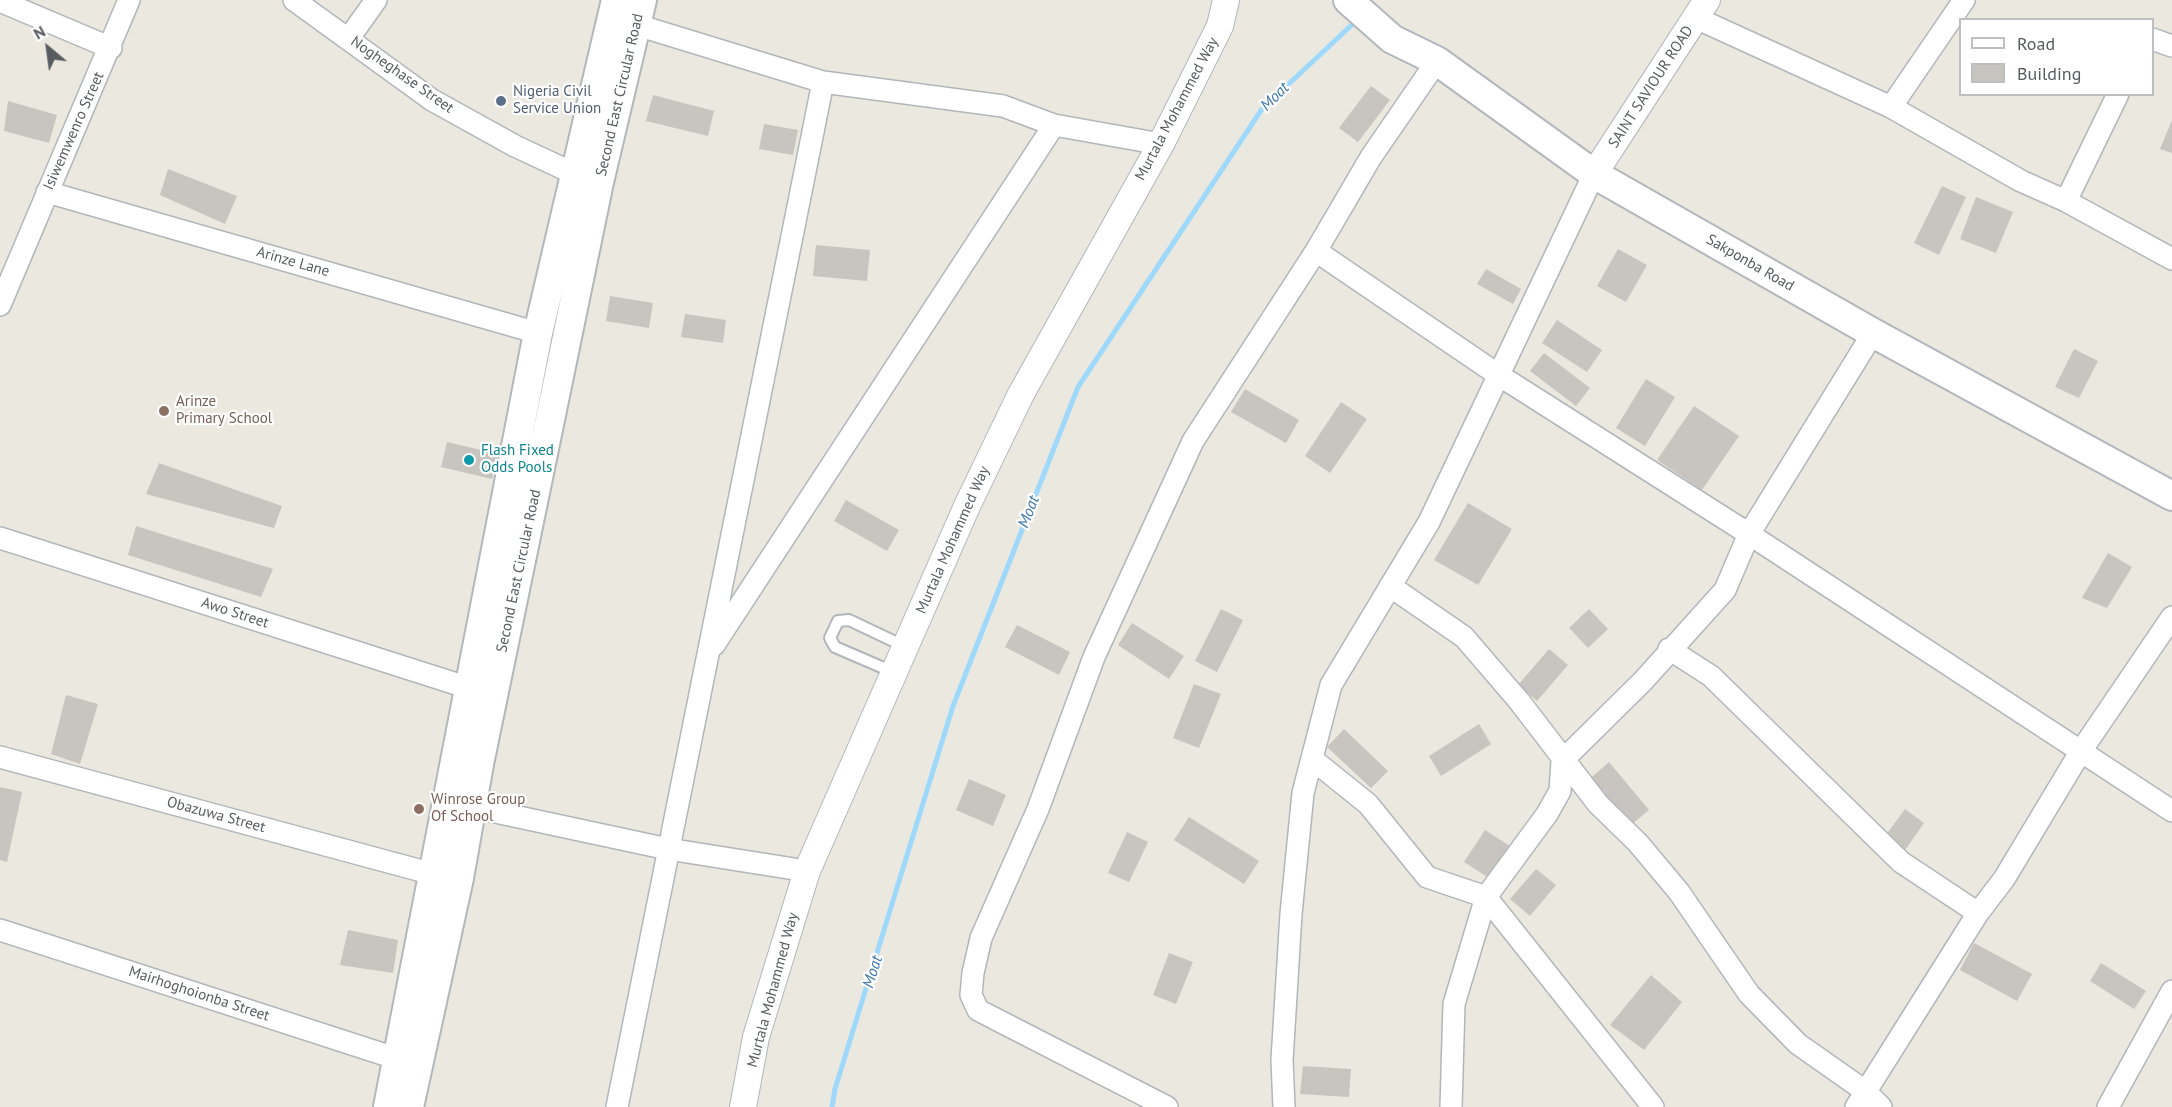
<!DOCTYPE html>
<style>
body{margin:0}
#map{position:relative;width:2172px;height:1107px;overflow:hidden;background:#ebe8df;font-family:"PT Sans",sans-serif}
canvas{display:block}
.legend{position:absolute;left:1959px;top:18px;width:195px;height:78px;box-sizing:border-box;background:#fff;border:2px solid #bcbebf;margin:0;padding:8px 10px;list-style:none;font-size:18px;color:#585c60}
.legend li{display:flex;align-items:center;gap:12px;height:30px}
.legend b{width:30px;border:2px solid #bcbebf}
.north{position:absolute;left:18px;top:18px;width:60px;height:60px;-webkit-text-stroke:4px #fff;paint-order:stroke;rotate:331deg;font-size:16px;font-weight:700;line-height:24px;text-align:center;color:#585c60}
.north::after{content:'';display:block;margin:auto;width:21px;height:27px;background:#585c60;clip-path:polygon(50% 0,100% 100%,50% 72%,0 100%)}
</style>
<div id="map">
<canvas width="2172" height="1107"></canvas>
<ul class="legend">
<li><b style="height:8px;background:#fff"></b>Road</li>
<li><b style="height:16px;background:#c8c4bf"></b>Building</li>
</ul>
<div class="north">N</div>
</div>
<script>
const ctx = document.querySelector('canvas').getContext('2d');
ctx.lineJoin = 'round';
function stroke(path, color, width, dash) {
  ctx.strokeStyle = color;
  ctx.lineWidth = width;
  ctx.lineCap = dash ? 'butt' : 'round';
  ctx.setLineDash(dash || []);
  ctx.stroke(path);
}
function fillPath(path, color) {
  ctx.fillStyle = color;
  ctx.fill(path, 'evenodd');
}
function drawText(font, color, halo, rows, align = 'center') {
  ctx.font = font + ' "PT Sans",sans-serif';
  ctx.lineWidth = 4.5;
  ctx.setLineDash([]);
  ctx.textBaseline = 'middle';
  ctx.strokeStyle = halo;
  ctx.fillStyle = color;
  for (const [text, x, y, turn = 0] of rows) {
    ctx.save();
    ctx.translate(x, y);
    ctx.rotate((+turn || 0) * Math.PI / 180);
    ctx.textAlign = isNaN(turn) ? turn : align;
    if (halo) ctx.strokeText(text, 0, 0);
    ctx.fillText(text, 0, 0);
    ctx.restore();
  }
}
const stream = new Path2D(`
 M 832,1107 L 835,1089 L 953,706 L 1078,387 L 1262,109 L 1357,20`);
const building = new Path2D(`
 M 1371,86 L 1390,100 L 1358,142 L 1339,128 Z
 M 653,95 L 714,111 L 708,136 L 646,121 Z
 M 8,101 L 57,115 L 49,143 L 4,131 Z
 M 2172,120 L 2172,153 L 2160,149 Z
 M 764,124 L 798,130 L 793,155 L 759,149 Z
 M 168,169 L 237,196 L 225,224 L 160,195 Z
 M 1942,186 L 1966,197 L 1939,255 L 1914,243 Z
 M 1976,197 L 2013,212 L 1996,253 L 1960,239 Z
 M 816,245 L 870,250 L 867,281 L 813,276 Z
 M 1618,249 L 1647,265 L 1626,302 L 1597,286 Z
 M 1486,269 L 1521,289 L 1513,304 L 1477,284 Z
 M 610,296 L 653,303 L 649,328 L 606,321 Z
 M 685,314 L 726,320 L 723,343 L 681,337 Z
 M 1557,320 L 1602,350 L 1587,372 L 1542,343 Z
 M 2074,349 L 2098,361 L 2079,398 L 2055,387 Z
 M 1544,353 L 1590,388 L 1576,406 L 1530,371 Z
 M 1646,379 L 1675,397 L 1645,446 L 1616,428 Z
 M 1245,389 L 1299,420 L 1286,443 L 1231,412 Z
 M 1341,402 L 1367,419 L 1330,473 L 1305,456 Z
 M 1694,406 L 1739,436 L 1702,490 L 1657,460 Z
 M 447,442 L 498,454 L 492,479 L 441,467 Z
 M 159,463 L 282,506 L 274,528 L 146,494 Z
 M 846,500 L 899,530 L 887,551 L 834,521 Z
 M 1468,503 L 1512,529 L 1478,585 L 1434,560 Z
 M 136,526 L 273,569 L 261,597 L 128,555 Z
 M 2108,553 L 2132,567 L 2107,608 L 2082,598 Z
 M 1221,609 L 1243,620 L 1217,672 L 1195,661 Z
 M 1589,609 L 1608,629 L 1588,648 L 1569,628 Z
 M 1132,623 L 1184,656 L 1169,679 L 1118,645 Z
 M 1017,625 L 1070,652 L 1059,675 L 1005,647 Z
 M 1549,649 L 1568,665 L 1537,701 L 1518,685 Z
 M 1194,684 L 1221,694 L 1199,748 L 1173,738 Z
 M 66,695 L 98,704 L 80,764 L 51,754 Z
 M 1479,724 L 1491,744 L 1441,776 L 1429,756 Z
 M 1344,729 L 1388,771 L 1371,788 L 1327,747 Z
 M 1609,762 L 1649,810 L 1626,829 L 1586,782 Z
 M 969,779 L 1006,795 L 993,826 L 956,810 Z
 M 0,787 L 22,792 L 7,862 L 0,860 Z
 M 1905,809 L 1924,823 L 1903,853 L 1883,839 Z
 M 1189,817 L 1259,861 L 1244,884 L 1174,840 Z
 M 1485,830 L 1510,846 L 1489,878 L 1464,862 Z
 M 1127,832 L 1148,842 L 1129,882 L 1108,873 Z
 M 1536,869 L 1556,885 L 1530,916 L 1510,899 Z
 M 348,930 L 398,940 L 393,973 L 340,965 Z
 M 1974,943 L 2032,974 L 2017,1001 L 1960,970 Z
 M 1169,953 L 1193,962 L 1176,1004 L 1153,995 Z
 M 2101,963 L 2146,991 L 2134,1009 L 2090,981 Z
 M 1651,975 L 1682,1002 L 1644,1050 L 1610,1025 Z
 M 1303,1066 L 1351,1069 L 1349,1097 L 1300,1094 Z`);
const service = new Path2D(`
 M 893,672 L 835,647 L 830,638 L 838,621 L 849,620 L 906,647`);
const minor = new Path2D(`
 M 294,0 L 432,100 L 515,146 L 577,175
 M 0,1 L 111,48
 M 1696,18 L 1891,107 L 2021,181 L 2066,201 L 2172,259
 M 637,25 L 823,82 L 1003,106 L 1054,125 L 1161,144
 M 349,38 L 376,0
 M 2152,39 L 2172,46
 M 1891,107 L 1964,0
 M 47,192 L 538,333
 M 2066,201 L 2118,94
 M 1316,251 L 1497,374 L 1749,534 L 2172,811
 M 0,305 L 129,0
 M 0,538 L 469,688
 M 1390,586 L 1464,637 L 1519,701 L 1598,804 L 1638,843 L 1679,892 L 1749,994 L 1798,1044 L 1865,1091 L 1881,1107
 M 714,645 L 1054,125
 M 1669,649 L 1711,676 L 1901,862 L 1978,913
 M 0,757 L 433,874
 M 1312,759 L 1368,804 L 1427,877 L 1486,897 L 1653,1107
 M 458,804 L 668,849 L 807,871
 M 0,930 L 398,1059
 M 617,1107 L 823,82
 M 1167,1107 L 978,1010 L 971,995 L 973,973 L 981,938 L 1038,809 L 1094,657 L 1193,441 L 1316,251 L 1371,157 L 1437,61
 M 1284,1107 L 1282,1060 L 1291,914 L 1303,793 L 1331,685 L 1429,522 L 1594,174
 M 1451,1107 L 1454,1004 L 1486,897 L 1547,814 L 1560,791 L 1562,761 L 1643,681 L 1725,590 L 1749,534 L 1873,333
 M 1856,1107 L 1978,913 L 2004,879 L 2081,751 L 2172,617
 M 2108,1107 L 2172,991`);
const tertiary = new Path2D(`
 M 1594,174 L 1707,0
 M 743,1107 L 756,1037 L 807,871 L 967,506 L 1021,394 L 1161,144 L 1220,26 L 1226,0`);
const secondary = new Path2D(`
 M 1348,0 L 1392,39 L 1437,61 L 1594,174 L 1873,333 L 2172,496
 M 388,1107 L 538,333 L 616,0
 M 409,1107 L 459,878 L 479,764 L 599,182 L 642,0`);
const markers = [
 [501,101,6,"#5c6f8a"],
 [164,411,6,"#8d6e63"],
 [469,460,6,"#0f9aa8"],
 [419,809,6,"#8d6e63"]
];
const streetNames = [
 ["Nogheghase Street",402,75,35],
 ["SAINT SAVIOUR ROAD",1651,87,-57],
 ["Second East Circular Road",620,95,-77],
 ["Murtala Mohammed Way",1177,109,-62],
 ["Isiwemwenro Street",74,131,-66],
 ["Arinze Lane",293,262,16],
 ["Sakponba Road",1750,263,30],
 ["Murtala Mohammed Way",953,540,-66],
 ["Second East Circular Road",519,571,-78],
 ["Awo Street",235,613,18],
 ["Obazuwa Street",216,815,15],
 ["Murtala Mohammed Way",773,990,-75],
 ["Mairhoghoionba Street",199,994,18]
];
const serviceNames = [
 ["Nigeria Civil",513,92],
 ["Service Union",513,109]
];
const educationNames = [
 ["Arinze",176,402],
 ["Primary School",176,419],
 ["Winrose Group",431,800],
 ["Of School",431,817]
];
const cultureNames = [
 ["Flash Fixed",481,451],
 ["Odds Pools",481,468]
];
const waterNames = [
 ["Moat",1275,97,-45],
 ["Moat",1029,512,-69],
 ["Moat",873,972,-73]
];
stroke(stream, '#9ed9fc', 5);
fillPath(building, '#c8c4bf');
stroke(service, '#b2b6ba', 14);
stroke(minor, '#b2b6ba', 24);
stroke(tertiary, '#b2b6ba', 28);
stroke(secondary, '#b3b7bc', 32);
stroke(service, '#fff', 10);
stroke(minor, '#fff', 21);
stroke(tertiary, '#fff', 26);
stroke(secondary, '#fff', 28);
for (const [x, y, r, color] of markers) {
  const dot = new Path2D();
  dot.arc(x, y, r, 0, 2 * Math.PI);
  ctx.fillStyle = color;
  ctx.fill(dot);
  stroke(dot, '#fff', 2);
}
drawText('15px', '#585c60', '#fff', streetNames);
drawText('15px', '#4e5e75', '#fff', serviceNames, 'left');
drawText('15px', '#785e54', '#fff', educationNames, 'left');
drawText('15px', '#0d838f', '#fff', cultureNames, 'left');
drawText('italic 16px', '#3e7aad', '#fff', waterNames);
</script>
